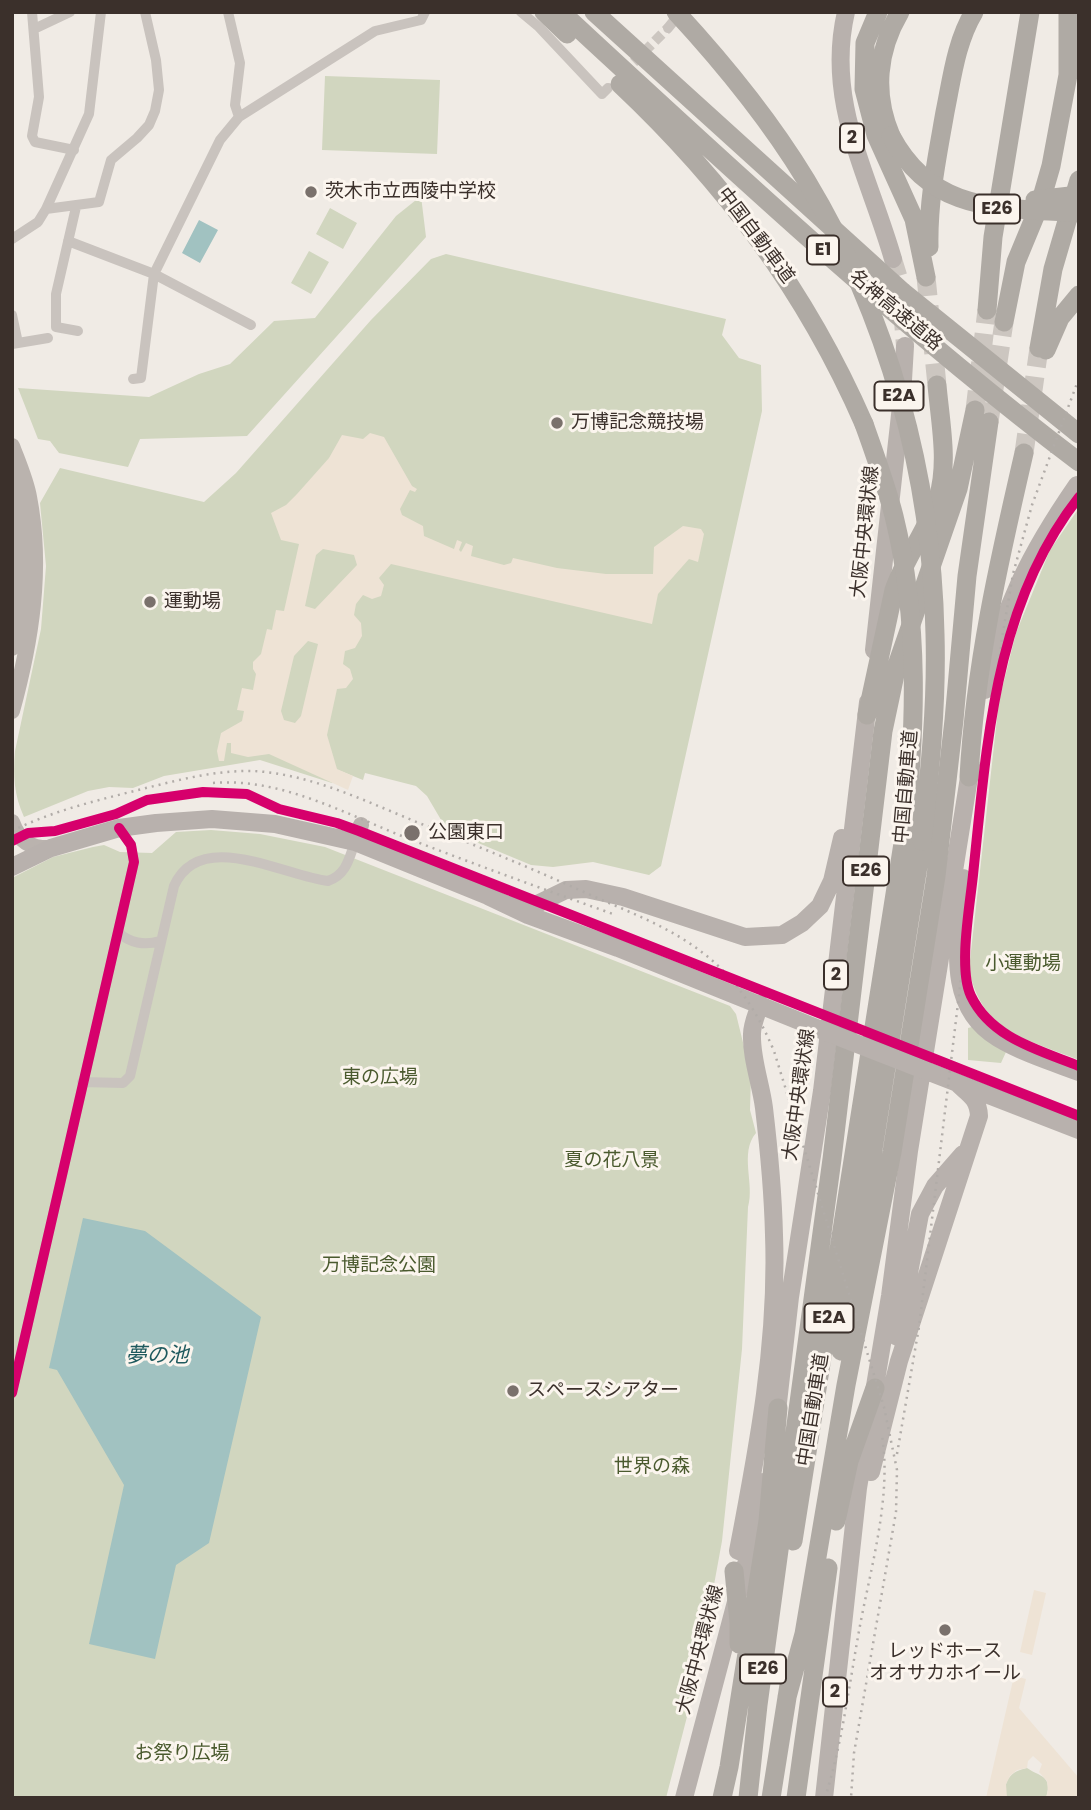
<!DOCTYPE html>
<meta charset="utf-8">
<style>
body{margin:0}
#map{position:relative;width:1091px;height:1810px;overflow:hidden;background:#f0ebe5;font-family:Poppins,sans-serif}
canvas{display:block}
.frame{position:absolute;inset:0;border:14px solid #3b302b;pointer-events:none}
</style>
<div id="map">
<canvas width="1091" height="1810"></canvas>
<div class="frame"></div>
</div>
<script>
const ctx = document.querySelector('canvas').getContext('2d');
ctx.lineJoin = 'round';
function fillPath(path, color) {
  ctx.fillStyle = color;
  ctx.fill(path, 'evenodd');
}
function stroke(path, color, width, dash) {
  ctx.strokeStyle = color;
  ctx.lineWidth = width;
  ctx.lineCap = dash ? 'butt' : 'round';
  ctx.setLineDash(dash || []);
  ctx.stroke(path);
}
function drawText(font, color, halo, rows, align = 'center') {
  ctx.font = font + ' Poppins,"Noto Sans JP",sans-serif';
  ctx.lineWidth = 6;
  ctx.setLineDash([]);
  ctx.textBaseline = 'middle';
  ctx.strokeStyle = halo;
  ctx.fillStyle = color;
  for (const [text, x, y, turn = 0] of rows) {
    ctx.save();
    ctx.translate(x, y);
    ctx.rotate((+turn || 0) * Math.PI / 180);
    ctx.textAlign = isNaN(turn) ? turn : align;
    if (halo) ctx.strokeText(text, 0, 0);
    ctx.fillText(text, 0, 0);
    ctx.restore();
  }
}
const green = new Path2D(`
 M 325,76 L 440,80 L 437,154 L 322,150 Z
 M 421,196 L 426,237 L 247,436 L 140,439 L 128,467 L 59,453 L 50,441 L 38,439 L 18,388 L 149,397 L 199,374 L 230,364 L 274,321 L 315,318 L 396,216 Z
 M 330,208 L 357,223 L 343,249 L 316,234 Z
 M 309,251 L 329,262 L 311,294 L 291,283 Z
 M 446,254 L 726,319 L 722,335 L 739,358 L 761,365 L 762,411 L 661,866 L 649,875 L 593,862 L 553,867 L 531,865 L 447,830 L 427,796 L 416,786 L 365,773 L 363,780 L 338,770 L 332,783 L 260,760 L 164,776 L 133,788 L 109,787 L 88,791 L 24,817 C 14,795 13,776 15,751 L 41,629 L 46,566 L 40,503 L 60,468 L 204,502 L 236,473 L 371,320 L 431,259 Z
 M 1079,508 L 1079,1060 C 1025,1038 982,1033 969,969 L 999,701 L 1016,633 L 1050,550 Z
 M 211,830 L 260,834 L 325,847 L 730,1006 L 736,1014 L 751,1075 L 750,1110 L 756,1133 C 739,1153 755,1184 748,1207 L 742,1349 L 722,1541 L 697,1678 L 666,1798 L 12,1798 L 12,878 L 53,857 L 93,847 L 104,845 L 120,852 L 152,853 L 176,832 Z
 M 976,1026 L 1006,1052 L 1001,1063 L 968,1060 L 968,1028 Z
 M 1027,1768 C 1040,1777 1053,1775 1046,1798 L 1007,1798 C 1002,1781 1011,1771 1027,1768 Z`);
const plaza = new Path2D(`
 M 370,433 L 384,437 L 412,486 L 417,489 L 415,492 L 410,490 L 400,509 L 402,515 L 423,526 L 424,536 L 454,549 L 457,540 L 462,542 L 459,550 L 461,552 L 466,543 L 473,546 L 471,556 L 504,565 L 511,563 L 513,558 L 557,568 L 606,574 L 653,574 L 654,547 L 683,526 L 701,529 L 704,534 L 698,562 L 689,559 L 658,594 L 652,624 L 391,564 L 379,578 L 384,585 L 381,596 L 372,599 L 363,595 L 356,604 L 354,615 L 361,623 L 362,636 L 355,648 L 345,651 L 343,664 L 350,669 L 353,679 L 346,688 L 337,689 L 327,735 L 337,769 L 353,776 L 348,790 L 269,754 L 248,757 L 231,753 L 231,743 L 227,743 L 224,761 L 219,761 L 217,751 L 221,733 L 242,721 L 244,711 L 237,710 L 242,688 L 253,690 L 256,674 L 253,669 L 253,662 L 261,654 L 267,629 L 272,630 L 276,610 L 284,611 L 299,544 L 281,540 L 271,513 L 286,505 L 297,494 L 329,458 L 342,435 L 363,439 ZM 323,549 L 354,555 L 357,565 L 315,609 L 305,606 L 316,555 ZM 308,641 L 318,644 L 301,716 L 295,723 L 284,720 L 281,711 L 294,656 Z
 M 1034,1590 L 1046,1593 L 1032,1655 L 1020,1652 Z
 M 1014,1676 L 1026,1679 L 1019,1708 L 1079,1778 L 1079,1798 L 1046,1798 L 1048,1790 L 1047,1781 L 1039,1772 L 1042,1764 L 1033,1756 L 1028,1761 L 1027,1768 L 1017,1770 L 1010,1776 L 1006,1784 L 1007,1798 L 986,1798 Z`);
const water = new Path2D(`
 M 199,220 L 218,230 L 200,263 L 182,253 Z
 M 83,1218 L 145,1231 L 261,1317 L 209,1543 L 176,1565 L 155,1659 L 89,1644 L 124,1485 L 57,1370 L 49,1368 Z`);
const streetTunnel = new Path2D(`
 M 623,73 L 668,28`);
const primaryTunnel = new Path2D(`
 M 893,259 L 900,282 L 905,346`);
const highwayTunnel = new Path2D(`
 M 926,277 L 937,385
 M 975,410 L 987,310
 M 989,422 L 1004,322
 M 1024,453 L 1039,348`);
const street = new Path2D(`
 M 32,12 L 39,97 L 32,136 L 35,142 L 74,150
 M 228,12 L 240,63 L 235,105 L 239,117
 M 521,12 L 539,27 L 602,94 L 608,88
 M 668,28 L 681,12
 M 34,29 L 70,12
 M 76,207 L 56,294 L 56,327 L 78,331
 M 46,209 L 99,202 L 111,160 L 137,138 L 149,125 L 155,111 L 159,90 L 156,60 L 145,12
 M 12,239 L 38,222 L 46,209 L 89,114 L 101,12
 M 68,241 L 154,274 L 251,325
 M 12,315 L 18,343
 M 12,344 L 48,338
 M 133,379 L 141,378 L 154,274 L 220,140 L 239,117 L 375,31 L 421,20 L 425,12
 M 118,932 C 129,943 145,946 160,941
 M 82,1082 L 123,1083 L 130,1076 L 174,886 C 200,827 284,876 328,881 C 346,875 349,859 355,842
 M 12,1393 L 134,862 L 131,845 L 119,828`);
const secondary = new Path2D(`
 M 12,446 C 18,462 26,480 29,497 C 43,569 31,642 12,711
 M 12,648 C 17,619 21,590 21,561 C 20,532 16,504 18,475
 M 12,822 C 19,841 30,849 51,848
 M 355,842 L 361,825`);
const primary = new Path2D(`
 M 846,12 C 825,102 869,175 893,259
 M 874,650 L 902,397 L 905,346
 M 985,690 C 1002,608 1030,553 1077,485
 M 12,867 L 51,848 L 119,828 L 156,823 L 212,819 L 275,824 L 355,842 L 488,896 L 528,915 L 618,948 L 819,1029
 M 963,878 C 961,933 941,1004 998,1038 C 1023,1053 1052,1062 1079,1072
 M 515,903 L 531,907 L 566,890 L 586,889 L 623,897 L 745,937 L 782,935 L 802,923 L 820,906 L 832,881 L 842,838
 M 932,1073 L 1079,1130
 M 897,1337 L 920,1214 L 935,1186 L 963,1154
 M 776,1420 L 790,1297 L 822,1091 L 868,702
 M 871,1472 L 899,1361 L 979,1116 C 978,1097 968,1094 956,1082
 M 738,1551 C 758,1447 778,1342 774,1235 C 773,1193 769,1150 764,1108 C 761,1084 751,1058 752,1034 C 752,1024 757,1014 760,1004
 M 684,1798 L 750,1549 L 764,1482
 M 824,1798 L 858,1488 L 890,1296 L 909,1151 L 971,765`);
const highway = new Path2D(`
 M 544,12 L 567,34
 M 561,12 C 729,167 897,324 1079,462
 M 594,12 L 904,293 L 1079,434
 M 878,12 L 865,43 L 864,89 L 876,135 L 914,219 L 926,277
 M 620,84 C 725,183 806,291 864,424
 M 891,136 C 873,94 877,51 900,12
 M 929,247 C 928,200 937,158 945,112 C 952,78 956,42 974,12
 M 987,310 L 993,237 L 1030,12
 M 1004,322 L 1016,262 L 1040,204 L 1051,166 L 1068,75 L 1068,12
 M 1039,348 L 1053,269 L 1079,180
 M 1046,350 L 1060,318 L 1079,295
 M 867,715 L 894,590 C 905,558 927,530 938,498 C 949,463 940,421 937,385
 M 969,777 C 975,666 999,561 1024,453
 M 841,1351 L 922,841
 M 836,1521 L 849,1461 L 875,1388
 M 793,1541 L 904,837
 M 734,1571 L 739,1622 L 739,1644
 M 787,1697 L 804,1634 L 846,1385 L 892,1152 L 936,876 L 954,720 L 967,576 L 989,422
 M 722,1798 L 729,1767 L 768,1521 L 778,1408
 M 748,1798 L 758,1705 L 832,1159 L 883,731 L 897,665 L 958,489 L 975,410
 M 771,1798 L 789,1685
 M 796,1798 L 828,1568`);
const rail = new Path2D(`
 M 213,783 C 282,777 349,816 412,840 C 479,866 546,890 613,914
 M 12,831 C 52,811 95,801 138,790 C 175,781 214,770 253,771 C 314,774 373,805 429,827 C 485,849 540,872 595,897 C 632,913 671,928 703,953 C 736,978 758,1013 774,1051 L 884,1407 L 897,1470 L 896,1512 L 854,1753 L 851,1798
 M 897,1454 L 919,1327 L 1002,638 L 1013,574 L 1032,505 L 1079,378
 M 825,1798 C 842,1744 849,1686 859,1631 C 870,1570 892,1497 882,1436`);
const primaryBridge = new Path2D(`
 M 819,1029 L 932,1073`);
const highwayBridge = new Path2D(`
 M 676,12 C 724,64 769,119 806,180 C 888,316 932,476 935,634 C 937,704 930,772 922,841
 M 891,136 C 933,215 1002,207 1079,213
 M 1035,200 L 1079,195
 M 864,424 C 875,455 886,485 894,516 C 920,622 916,731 904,837`);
const cycleway = new Path2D(`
 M 1079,497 C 994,605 987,744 973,875 C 970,905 958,969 971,996 C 991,1038 1039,1050 1079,1066
 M 12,841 L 28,833 L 55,831 L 116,814 L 147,800 L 203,792 L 247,794 L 279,809 L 337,823 L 359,831 L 1079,1116
 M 12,1393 L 134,862 L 131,845 L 119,828`);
const markers = [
 [311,192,7,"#7a716c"],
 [557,423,7,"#7a716c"],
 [150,602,7,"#7a716c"],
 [412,833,9,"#7a716c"],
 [513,1391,7,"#7a716c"],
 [945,1630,7,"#7a716c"]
];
const shields = [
 [852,138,24],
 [997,209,46],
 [823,250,32],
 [899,396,49],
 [866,871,46],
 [836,975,24],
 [829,1318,49],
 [763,1669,46],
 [835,1692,24]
];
const shieldNames = [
 ["2",852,138],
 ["E26",997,209],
 ["E1",823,250],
 ["E2A",899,396],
 ["E26",866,871],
 ["2",836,975],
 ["E2A",829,1318],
 ["E26",763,1669],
 ["2",835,1692]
];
const poiNames = [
 ["茨木市立西陵中学校",325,192],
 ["万博記念競技場",571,423],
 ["運動場",164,602],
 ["公園東口",428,833],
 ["スペースシアター",527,1391],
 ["レッドホース",945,1652,"center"],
 ["オオサカホイール",945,1674,"center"]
];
const streetNames = [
 ["中国自動車道",755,236,53],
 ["名神高速道路",895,311,40],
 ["大阪中央環状線",866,532,-84],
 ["中国自動車道",907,787,-85],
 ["大阪中央環状線",800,1095,-82],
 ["中国自動車道",814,1410,-81],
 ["大阪中央環状線",701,1650,-75]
];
const parkNames = [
 ["小運動場",1023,964],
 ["東の広場",380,1078],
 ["夏の花八景",612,1161],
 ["万博記念公園",379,1266],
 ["世界の森",652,1467],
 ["お祭り広場",182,1754]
];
const waterNames = [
 ["夢の池",157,1357]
];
fillPath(green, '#d1d6bf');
fillPath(plaza, '#eee3d5');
fillPath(water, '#a1c2c1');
stroke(streetTunnel, '#ccc6c0', 10, [10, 5]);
stroke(primaryTunnel, '#ccc6c0', 18, [18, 9]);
stroke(highwayTunnel, '#ccc6c0', 19, [19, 10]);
stroke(street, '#c9c3be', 10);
stroke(secondary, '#bab3ae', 16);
stroke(primary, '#b8b1ad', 18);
stroke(highway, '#afaaa4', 19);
stroke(rail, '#b1aca8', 2.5, [2, 5]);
stroke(primaryBridge, '#b8b1ad', 18);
stroke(highwayBridge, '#afaaa4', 19);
stroke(cycleway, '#d6006c', 10);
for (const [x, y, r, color] of markers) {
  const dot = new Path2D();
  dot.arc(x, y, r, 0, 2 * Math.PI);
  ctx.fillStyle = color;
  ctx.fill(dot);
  stroke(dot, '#fbf5ee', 2.5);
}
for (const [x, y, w] of shields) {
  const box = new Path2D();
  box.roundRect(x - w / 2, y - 14.5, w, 29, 5);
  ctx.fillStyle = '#fbf5ee';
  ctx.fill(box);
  stroke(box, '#3b302b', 2);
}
drawText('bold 18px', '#3b302b', null, shieldNames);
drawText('19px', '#3b302b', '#fbf5ee', poiNames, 'left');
drawText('19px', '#3b302b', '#fbf5ee', streetNames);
drawText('19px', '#4a5a2e', '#fbf5ee', parkNames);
drawText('italic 21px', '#1f5a5e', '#fbf5ee', waterNames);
</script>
